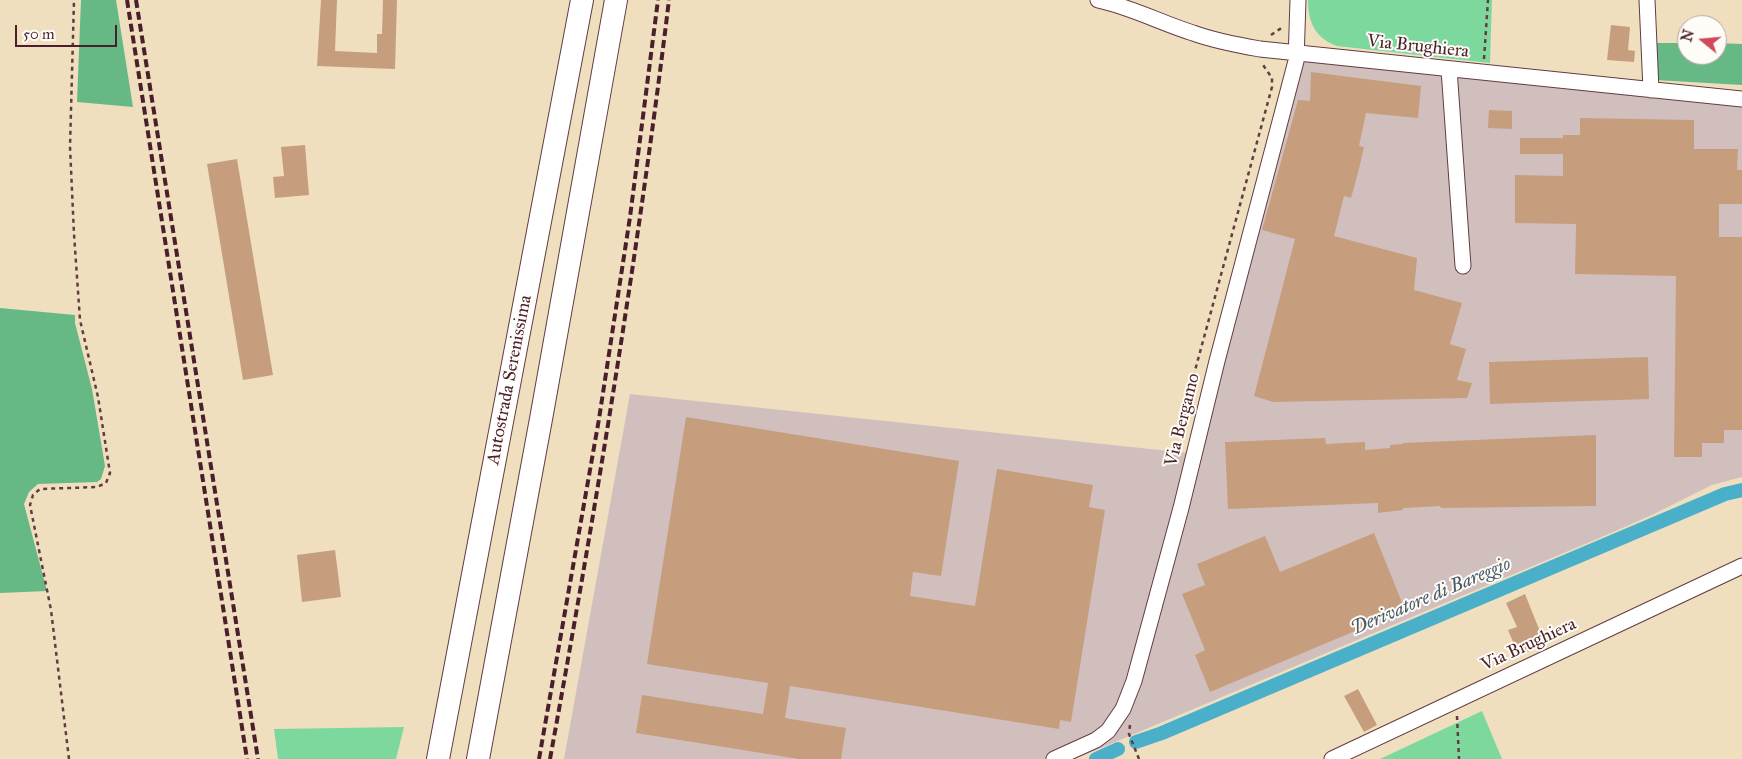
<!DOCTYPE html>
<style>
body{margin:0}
#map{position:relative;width:1742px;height:759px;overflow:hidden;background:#f0dfbf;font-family:"IM FELL Great Primer",serif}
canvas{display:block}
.north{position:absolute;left:1677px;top:15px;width:50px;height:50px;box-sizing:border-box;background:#fdfcf7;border:1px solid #b5a4a5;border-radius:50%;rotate:287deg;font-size:14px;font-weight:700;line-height:20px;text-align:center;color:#4a1f2b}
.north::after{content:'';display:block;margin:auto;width:18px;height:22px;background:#d1495b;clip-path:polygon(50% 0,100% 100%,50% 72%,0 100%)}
.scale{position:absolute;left:15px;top:25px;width:102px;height:22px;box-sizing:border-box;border:2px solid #4a1f2b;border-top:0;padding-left:6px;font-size:15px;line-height:18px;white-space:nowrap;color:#4a1f2b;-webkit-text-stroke:4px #fdfcf7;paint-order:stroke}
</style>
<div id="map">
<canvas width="1742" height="759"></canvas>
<div class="north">N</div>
<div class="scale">50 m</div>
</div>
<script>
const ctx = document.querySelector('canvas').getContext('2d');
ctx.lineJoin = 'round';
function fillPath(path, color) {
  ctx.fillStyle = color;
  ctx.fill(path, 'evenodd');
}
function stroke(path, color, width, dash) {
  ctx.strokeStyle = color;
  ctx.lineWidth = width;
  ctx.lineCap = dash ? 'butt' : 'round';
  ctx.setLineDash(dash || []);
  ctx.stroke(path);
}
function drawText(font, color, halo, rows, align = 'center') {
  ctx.font = font + ' "IM FELL Great Primer",serif';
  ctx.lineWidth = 4;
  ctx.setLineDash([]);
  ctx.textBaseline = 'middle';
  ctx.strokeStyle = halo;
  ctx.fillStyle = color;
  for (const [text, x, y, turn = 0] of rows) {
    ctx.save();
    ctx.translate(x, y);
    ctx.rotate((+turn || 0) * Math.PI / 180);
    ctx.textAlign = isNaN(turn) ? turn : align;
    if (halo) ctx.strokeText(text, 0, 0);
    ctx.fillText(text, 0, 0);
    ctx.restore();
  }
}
const industrial = new Path2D(`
 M 1289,59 L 1742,107 L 1742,477 L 1712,485 L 1652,515 L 1604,536 L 1075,759 L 564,759 L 630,394 L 1188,453 Z`);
const green = new Path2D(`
 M 1308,0 L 1492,0 L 1490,63 L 1337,46 C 1315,38 1308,22 1308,0 Z
 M 1482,711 L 1502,759 L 1380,759 Z
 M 404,727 L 396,759 L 278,759 L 274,729 Z`);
const forest = new Path2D(`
 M 81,0 L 116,0 L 133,107 L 77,102 Z
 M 1653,43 L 1687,43 L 1687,55 L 1717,55 L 1717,43 L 1742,44 L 1742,85 L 1655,80 Z
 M 0,308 L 75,315 L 75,323 L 92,389 L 105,466 L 101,479 L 97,482 L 38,484 L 29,492 L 24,504 L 47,591 L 0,593 Z`);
const canal = new Path2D(`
 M 1136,742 L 1162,733 L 1725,494 L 1742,490
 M 1096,759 L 1118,749`);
const building = new Path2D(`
 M 321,0 L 337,0 L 335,51 L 377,53 L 377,34 L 382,34 L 383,0 L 397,0 L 395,69 L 317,66 Z
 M 1611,25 L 1630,27 L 1628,50 L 1635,51 L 1634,62 L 1607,60 Z
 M 1311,72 L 1421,86 L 1418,118 L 1366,113 L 1359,146 L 1364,147 L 1359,169 L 1351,198 L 1344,196 L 1334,236 L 1417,258 L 1414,290 L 1462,303 L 1450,344 L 1466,349 L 1457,380 L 1472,383 L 1467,398 L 1273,402 L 1254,396 L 1295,239 L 1262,230 L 1298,100 L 1310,101 Z
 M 1489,110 L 1512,111 L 1512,129 L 1488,128 Z
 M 1580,118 L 1694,120 L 1694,149 L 1738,149 L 1737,170 L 1742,170 L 1742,204 L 1719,204 L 1719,237 L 1742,237 L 1742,430 L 1724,430 L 1724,443 L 1702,443 L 1702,457 L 1674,457 L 1676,276 L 1575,274 L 1576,224 L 1515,223 L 1515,175 L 1563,176 L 1563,154 L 1520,154 L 1520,138 L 1563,138 L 1563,135 L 1580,135 Z
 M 305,145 L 309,195 L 275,198 L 273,177 L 284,176 L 281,147 Z
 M 237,159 L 273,375 L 243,380 L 207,164 Z
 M 1648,357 L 1649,399 L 1490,404 L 1489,362 Z
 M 686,417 L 959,461 L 941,576 L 913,572 L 910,596 L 975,606 L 997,469 L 1093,485 L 1089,507 L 1105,510 L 1071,722 L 1060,720 L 1059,729 L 790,686 L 785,718 L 846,728 L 841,759 L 799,759 L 636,733 L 642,695 L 763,714 L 768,683 L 647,664 Z
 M 1596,435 L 1596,506 L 1441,508 L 1440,506 L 1403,508 L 1403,510 L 1378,513 L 1378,503 L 1228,509 L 1225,442 L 1325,438 L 1326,444 L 1365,442 L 1365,450 L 1390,448 L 1390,445 L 1403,444 L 1403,443 Z
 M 1374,533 L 1405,610 L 1210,692 L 1195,655 L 1205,650 L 1182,594 L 1205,585 L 1197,564 L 1265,536 L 1280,572 Z
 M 335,550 L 341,597 L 302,602 L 297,555 Z
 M 1525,594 L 1545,644 L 1519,656 L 1508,630 L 1517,627 L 1506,603 Z
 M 1358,689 L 1377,725 L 1364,732 L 1344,696 Z`);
const path = new Path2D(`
 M 1271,35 L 1283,27
 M 1484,59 L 1488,0
 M 1184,431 L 1184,417 L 1187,400 L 1272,87 L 1272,78 L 1261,62
 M 1457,716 L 1459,759
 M 1130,725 L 1129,734 L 1139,759
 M 69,759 L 51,610 L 30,505 L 33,495 L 40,489 L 97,487 L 106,483 L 110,473 L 98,397 L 80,320 L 74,234 L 70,147 L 74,0`);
const minor = new Path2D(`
 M 1098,0 C 1131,7 1161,23 1193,33 C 1215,41 1237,45 1260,49 L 1742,99
 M 1647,0 L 1651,90
 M 1449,69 L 1463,266
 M 1054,759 L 1096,740 L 1108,731 L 1123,709 L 1134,681 L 1181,508 L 1217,361 L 1296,61 L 1298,0
 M 1332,759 L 1742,566`);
const highway = new Path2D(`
 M 438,759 L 582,0
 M 478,759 L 541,419 L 616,0`);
const rail = new Path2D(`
 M 127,0 L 247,759
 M 136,0 L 258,759
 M 539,759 L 599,419 L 630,217 L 658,0
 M 550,759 C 596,507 638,254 669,0`);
const streetNames = [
 ["Via Brughiera",1418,47,6],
 ["Autostrada Serenissima",510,380,-79],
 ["Via Bergamo",1183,420,-76],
 ["Via Brughiera",1529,645,-25]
];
const waterNames = [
 ["Derivatore di Bareggio",1431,597,-23]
];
fillPath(industrial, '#d1bfbe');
fillPath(green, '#7dd89e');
fillPath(forest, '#66b885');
stroke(canal, '#4aafc9', 14);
fillPath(building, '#c69e7e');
stroke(minor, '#633c41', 17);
stroke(highway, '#633c41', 24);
stroke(path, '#633c41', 2.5, [4, 4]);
stroke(minor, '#fff', 15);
stroke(highway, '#fff', 22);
stroke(rail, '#4a1f2b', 4, [8, 4]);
drawText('18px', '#4a1f2b', '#fdfcf7', streetNames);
drawText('italic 19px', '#4a596a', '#fdfcf7', waterNames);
</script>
